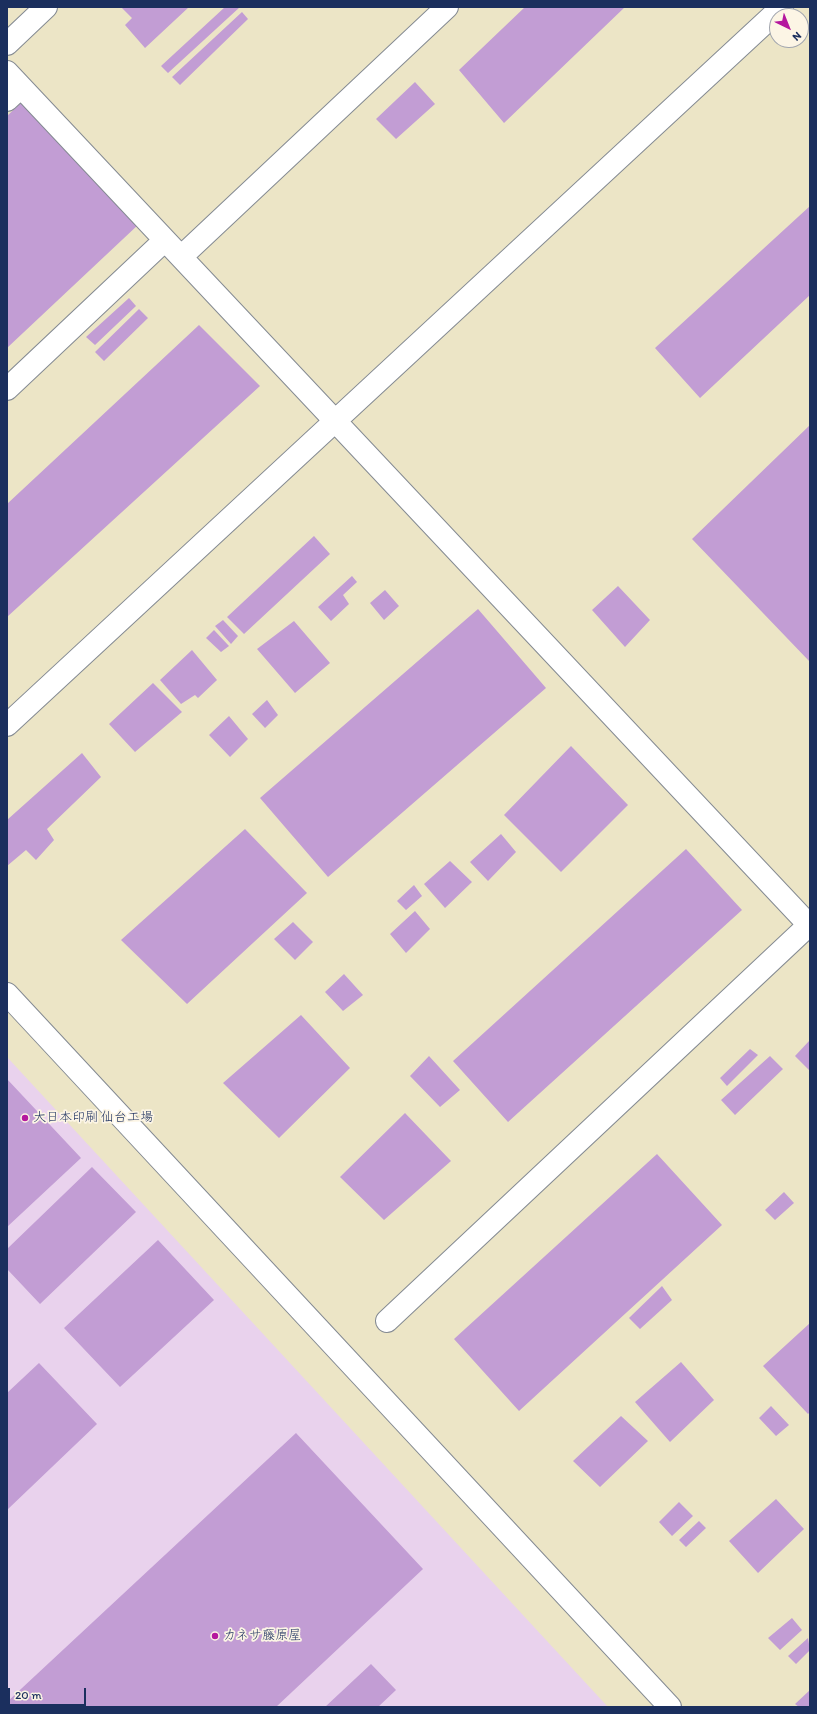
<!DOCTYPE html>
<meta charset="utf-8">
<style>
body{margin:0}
#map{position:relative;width:817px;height:1714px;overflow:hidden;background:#ece5c6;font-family:Itim,sans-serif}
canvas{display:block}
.frame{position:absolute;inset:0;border:8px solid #1b2f5e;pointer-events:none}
.north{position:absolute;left:769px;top:8px;width:40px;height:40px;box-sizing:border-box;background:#fcf5e5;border:1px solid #a2a6af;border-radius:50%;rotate:137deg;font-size:11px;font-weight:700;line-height:16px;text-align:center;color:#1b2f5e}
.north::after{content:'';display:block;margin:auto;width:14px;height:18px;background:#b5179e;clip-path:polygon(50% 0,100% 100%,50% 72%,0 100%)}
.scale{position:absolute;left:8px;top:1688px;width:78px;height:18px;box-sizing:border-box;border:2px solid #1b2f5e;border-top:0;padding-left:5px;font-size:12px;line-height:14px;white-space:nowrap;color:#1b2f5e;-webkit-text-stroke:3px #fcf5e5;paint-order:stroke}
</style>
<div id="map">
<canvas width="817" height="1714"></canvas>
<div class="frame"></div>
<div class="north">N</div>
<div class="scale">20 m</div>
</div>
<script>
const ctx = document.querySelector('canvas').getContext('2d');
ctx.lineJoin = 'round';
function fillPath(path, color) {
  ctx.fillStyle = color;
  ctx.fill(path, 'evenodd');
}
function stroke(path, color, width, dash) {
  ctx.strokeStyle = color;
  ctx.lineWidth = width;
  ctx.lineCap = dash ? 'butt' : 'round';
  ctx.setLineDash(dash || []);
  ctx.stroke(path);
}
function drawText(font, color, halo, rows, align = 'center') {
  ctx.font = font + ' Itim,"Klee One",sans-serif';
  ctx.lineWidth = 3.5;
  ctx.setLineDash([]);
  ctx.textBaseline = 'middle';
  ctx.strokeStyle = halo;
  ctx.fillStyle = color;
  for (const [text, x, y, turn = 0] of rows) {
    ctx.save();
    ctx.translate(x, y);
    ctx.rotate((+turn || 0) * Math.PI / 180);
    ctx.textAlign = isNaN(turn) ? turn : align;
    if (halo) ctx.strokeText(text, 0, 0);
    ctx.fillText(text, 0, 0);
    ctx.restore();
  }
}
const built = new Path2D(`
 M 7,1057 L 608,1707 L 7,1707 Z`);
const building = new Path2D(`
 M 121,7 L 189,7 L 145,48 L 125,25 L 132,18 Z
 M 225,7 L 240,7 L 168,73 L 161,66 Z
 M 525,7 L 625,7 L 504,123 L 459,70 Z
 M 242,12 L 248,19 L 180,85 L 172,77 Z
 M 415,82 L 435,104 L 396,139 L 376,119 Z
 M 23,101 L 139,224 L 7,348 L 7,116 Z
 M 810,206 L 810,295 L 700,398 L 655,348 Z
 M 129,298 L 136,306 L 95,345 L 86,337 Z
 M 139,309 L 148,318 L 104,361 L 95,352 Z
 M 199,325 L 260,386 L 7,617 L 7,504 Z
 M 810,425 L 810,662 L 692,539 Z
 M 314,536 L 330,554 L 244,634 L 227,617 Z
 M 352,576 L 357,582 L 343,595 L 349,604 L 331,621 L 318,607 Z
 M 618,586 L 650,620 L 625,647 L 592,610 Z
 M 385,590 L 399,606 L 384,620 L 370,603 Z
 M 478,609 L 546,688 L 328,877 L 260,798 Z
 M 223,620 L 238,636 L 231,644 L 215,626 Z
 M 294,621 L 330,663 L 295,693 L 257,649 Z
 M 214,630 L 229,646 L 221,652 L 206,638 Z
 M 192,650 L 217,680 L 198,698 L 195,695 L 181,704 L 160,680 Z
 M 153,683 L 182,712 L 135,752 L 109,724 Z
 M 267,700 L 278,715 L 265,728 L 252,714 Z
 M 229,716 L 248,739 L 230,757 L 209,735 Z
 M 571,746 L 628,805 L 561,872 L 504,815 Z
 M 82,753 L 101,777 L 47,829 L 54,840 L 36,860 L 26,850 L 7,866 L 7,820 Z
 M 245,829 L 307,893 L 187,1004 L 121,940 Z
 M 501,834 L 516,852 L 488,881 L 470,862 Z
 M 686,849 L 742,910 L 508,1122 L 453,1061 Z
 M 450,861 L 472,882 L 445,908 L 424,884 Z
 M 414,885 L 422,896 L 406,910 L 397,901 Z
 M 415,911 L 430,929 L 406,953 L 390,934 Z
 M 293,922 L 313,942 L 295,960 L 274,939 Z
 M 344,974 L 363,995 L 343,1011 L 325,992 Z
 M 301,1015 L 350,1068 L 279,1138 L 223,1083 Z
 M 810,1040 L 810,1071 L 795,1056 Z
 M 750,1049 L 758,1055 L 727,1086 L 720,1078 Z
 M 429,1056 L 460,1090 L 440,1107 L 410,1076 Z
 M 770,1056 L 783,1069 L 735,1115 L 721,1100 Z
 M 7,1079 L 81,1158 L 7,1227 Z
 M 405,1113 L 451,1161 L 384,1220 L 340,1177 Z
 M 657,1154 L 722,1225 L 519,1411 L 454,1339 Z
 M 92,1167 L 136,1212 L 40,1304 L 7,1269 L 7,1249 Z
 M 784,1192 L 794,1203 L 775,1220 L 765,1210 Z
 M 158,1240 L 214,1300 L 120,1387 L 64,1328 Z
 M 662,1286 L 672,1300 L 640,1329 L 629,1318 Z
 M 810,1323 L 810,1412 L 808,1414 L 763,1366 Z
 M 681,1362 L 714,1400 L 670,1442 L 635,1402 Z
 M 39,1363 L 97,1424 L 7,1510 L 7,1393 Z
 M 771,1406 L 789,1425 L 776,1436 L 759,1418 Z
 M 621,1416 L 648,1441 L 600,1487 L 573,1461 Z
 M 296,1433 L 423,1569 L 276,1707 L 7,1707 L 7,1702 Z
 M 776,1499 L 804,1529 L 758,1573 L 729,1541 Z
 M 679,1502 L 693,1516 L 672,1536 L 659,1522 Z
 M 699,1521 L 706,1528 L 686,1547 L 679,1540 Z
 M 792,1618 L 802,1630 L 780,1650 L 768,1638 Z
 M 808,1638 L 810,1650 L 796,1664 L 788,1656 Z
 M 371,1664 L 396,1690 L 378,1707 L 325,1707 Z
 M 810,1690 L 810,1707 L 799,1707 L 795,1704 Z`);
const minor = new Path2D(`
 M 7,44 L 46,7
 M 7,72 L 810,926
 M 7,100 L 21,87
 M 181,257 L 447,7
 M 7,389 L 165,240
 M 7,725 L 782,7
 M 7,994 L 670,1707
 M 387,1321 L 810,924`);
const markers = [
 [25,1118,4,"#b5179e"],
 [215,1636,4,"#b5179e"]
];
const poiNames = [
 ["大日本印刷 仙台工場",33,1118],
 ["カネサ藤原屋",223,1636]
];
fillPath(built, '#e9d2ed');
fillPath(building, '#c29dd4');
stroke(minor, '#848a92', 24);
stroke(minor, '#fff', 22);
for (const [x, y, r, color] of markers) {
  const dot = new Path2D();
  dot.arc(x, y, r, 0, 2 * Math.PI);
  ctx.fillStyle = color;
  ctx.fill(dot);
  stroke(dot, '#fcf5e5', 1.5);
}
drawText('13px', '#1b2f5e', '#fcf5e5', poiNames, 'left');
</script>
